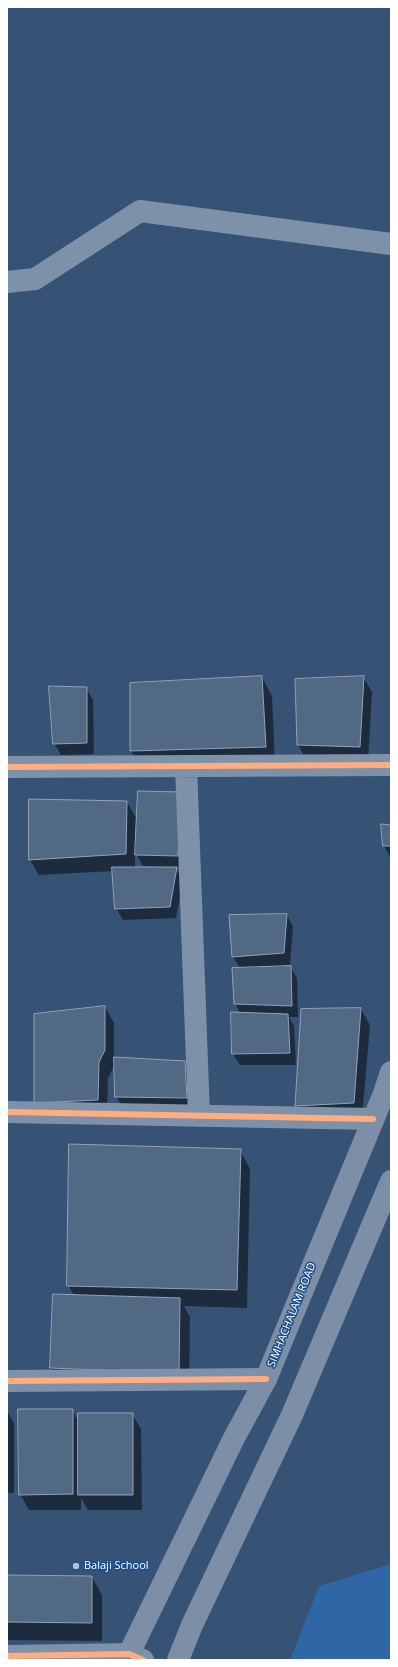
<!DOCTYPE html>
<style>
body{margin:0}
#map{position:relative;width:398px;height:1667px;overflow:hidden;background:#365274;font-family:"Open Sans",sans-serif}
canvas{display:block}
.frame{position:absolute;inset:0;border:8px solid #fff;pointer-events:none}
</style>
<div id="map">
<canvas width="398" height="1667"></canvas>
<div class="frame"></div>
</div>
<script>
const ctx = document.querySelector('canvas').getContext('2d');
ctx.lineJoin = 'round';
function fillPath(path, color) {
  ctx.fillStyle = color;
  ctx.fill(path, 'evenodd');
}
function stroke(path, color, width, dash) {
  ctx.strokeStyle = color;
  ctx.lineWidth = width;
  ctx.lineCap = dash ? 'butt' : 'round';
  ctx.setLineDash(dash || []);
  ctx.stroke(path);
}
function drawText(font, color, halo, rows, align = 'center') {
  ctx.font = font + ' "Open Sans",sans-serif';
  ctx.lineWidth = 3;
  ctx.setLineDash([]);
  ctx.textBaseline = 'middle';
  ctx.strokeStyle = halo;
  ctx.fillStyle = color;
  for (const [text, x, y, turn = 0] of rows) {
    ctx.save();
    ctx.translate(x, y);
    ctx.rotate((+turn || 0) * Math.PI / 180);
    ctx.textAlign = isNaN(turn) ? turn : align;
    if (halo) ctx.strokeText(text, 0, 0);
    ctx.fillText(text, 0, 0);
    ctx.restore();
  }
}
const green = new Path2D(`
 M 391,1564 L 391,1660 L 290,1660 L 319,1586 Z`);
const shadow = new Path2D(`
 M 262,677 L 272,696 L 275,765 L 142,769 L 131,751 L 131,684 Z
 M 363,677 L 372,692 L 368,762 L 307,761 L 298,745 L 296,679 Z
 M 86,688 L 93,700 L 94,754 L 61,755 L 54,743 Z
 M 180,793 L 184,867 L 175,867 L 183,880 L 176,918 L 123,920 L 116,908 L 113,871 L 39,875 L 30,860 L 127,802 L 136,818 L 135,838 L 137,838 ZM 135,852 L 143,866 L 164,867 L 164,868 L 135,868 Z
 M 382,825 L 391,826 L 391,858 L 384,846 Z
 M 287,915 L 293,927 L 290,965 L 284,965 L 284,967 L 290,967 L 297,978 L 298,1017 L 289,1017 L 294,1026 L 296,1065 L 240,1065 L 233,1054 L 240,1013 L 235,1003 L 240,968 L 233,957 Z
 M 105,1007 L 114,1023 L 114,1058 L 185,1062 L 192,1074 L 193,1109 L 123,1108 L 116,1096 L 115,1064 L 108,1078 L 107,1116 L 44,1119 Z
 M 361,1009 L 370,1025 L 362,1118 L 305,1122 L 296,1106 L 302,1010 Z
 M 240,1150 L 250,1169 L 247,1308 L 184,1306 L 190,1317 L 189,1390 L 62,1386 L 51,1368 L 74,1295 L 68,1285 Z
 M 72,1410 L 79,1422 L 132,1414 L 141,1429 L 142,1510 L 88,1510 L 81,1498 L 81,1510 L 29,1510 L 20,1494 Z
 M 7,1411 L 14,1423 L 14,1493 L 7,1493 Z
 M 7,1576 L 92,1577 L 102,1595 L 102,1641 L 7,1640 Z`);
const building = new Path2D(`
 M 262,676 L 266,747 L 130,751 L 130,683 Z
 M 364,676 L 360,747 L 297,745 L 295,679 Z
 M 49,686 L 87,687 L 87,743 L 53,744 Z
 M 138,791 L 181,792 L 178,856 L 135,855 Z
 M 29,799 L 127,801 L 126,854 L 29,860 Z
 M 381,824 L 391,825 L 391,846 L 383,846 Z
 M 112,867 L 177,867 L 170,907 L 115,909 Z
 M 287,914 L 284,953 L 232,957 L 229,915 Z
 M 291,966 L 292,1006 L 234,1004 L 232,968 Z
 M 105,1006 L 105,1050 L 99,1062 L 98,1100 L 34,1103 L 34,1014 Z
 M 361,1008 L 354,1103 L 295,1106 L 301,1009 Z
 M 231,1012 L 288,1014 L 290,1053 L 232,1054 Z
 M 114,1057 L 185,1061 L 187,1098 L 115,1097 Z
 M 69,1144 L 241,1149 L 237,1290 L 67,1286 Z
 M 53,1294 L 180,1298 L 179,1373 L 50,1368 Z
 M 18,1409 L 73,1409 L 73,1494 L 19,1495 Z
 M 78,1413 L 133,1413 L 133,1495 L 78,1495 Z
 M 7,1575 L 92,1576 L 92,1623 L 7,1622 Z`);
const minor = new Path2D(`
 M 7,282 L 35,279 L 140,211 L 391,244
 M 186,766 L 199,1116
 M 7,767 L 391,765
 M 7,1112 L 373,1119
 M 7,1381 L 266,1379
 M 7,1656 L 129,1654 L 143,1660`);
const major = new Path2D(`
 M 126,1660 L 234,1438 L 266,1379 L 383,1096 L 391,1072
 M 178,1660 L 192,1625 L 292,1415 L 391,1181`);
const cycleway = new Path2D(`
 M 7,767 L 391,765
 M 7,1112 L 373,1119
 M 7,1381 L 266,1379
 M 7,1656 L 129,1654 L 143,1660`);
const markers = [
 [76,1566,4,"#b9c2ce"]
];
const streetNames = [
 ["SIMHACHALAM ROAD",292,1315,-68]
];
const poiNames = [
 ["Balaji School",84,1566]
];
fillPath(green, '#2f66a5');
fillPath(shadow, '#0007');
fillPath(building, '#526984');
stroke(building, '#92a2b6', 1);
stroke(minor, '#7d92a8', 22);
stroke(major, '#7d8ea7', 22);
stroke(cycleway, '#ffac80', 6);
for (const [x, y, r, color] of markers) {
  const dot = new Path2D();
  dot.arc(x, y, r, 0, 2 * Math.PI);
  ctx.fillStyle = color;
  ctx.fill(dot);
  stroke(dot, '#1b4f8f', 1.5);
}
drawText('11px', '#fff', '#1b4f8f', streetNames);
drawText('11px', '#fff', '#1b4f8f', poiNames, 'left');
</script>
